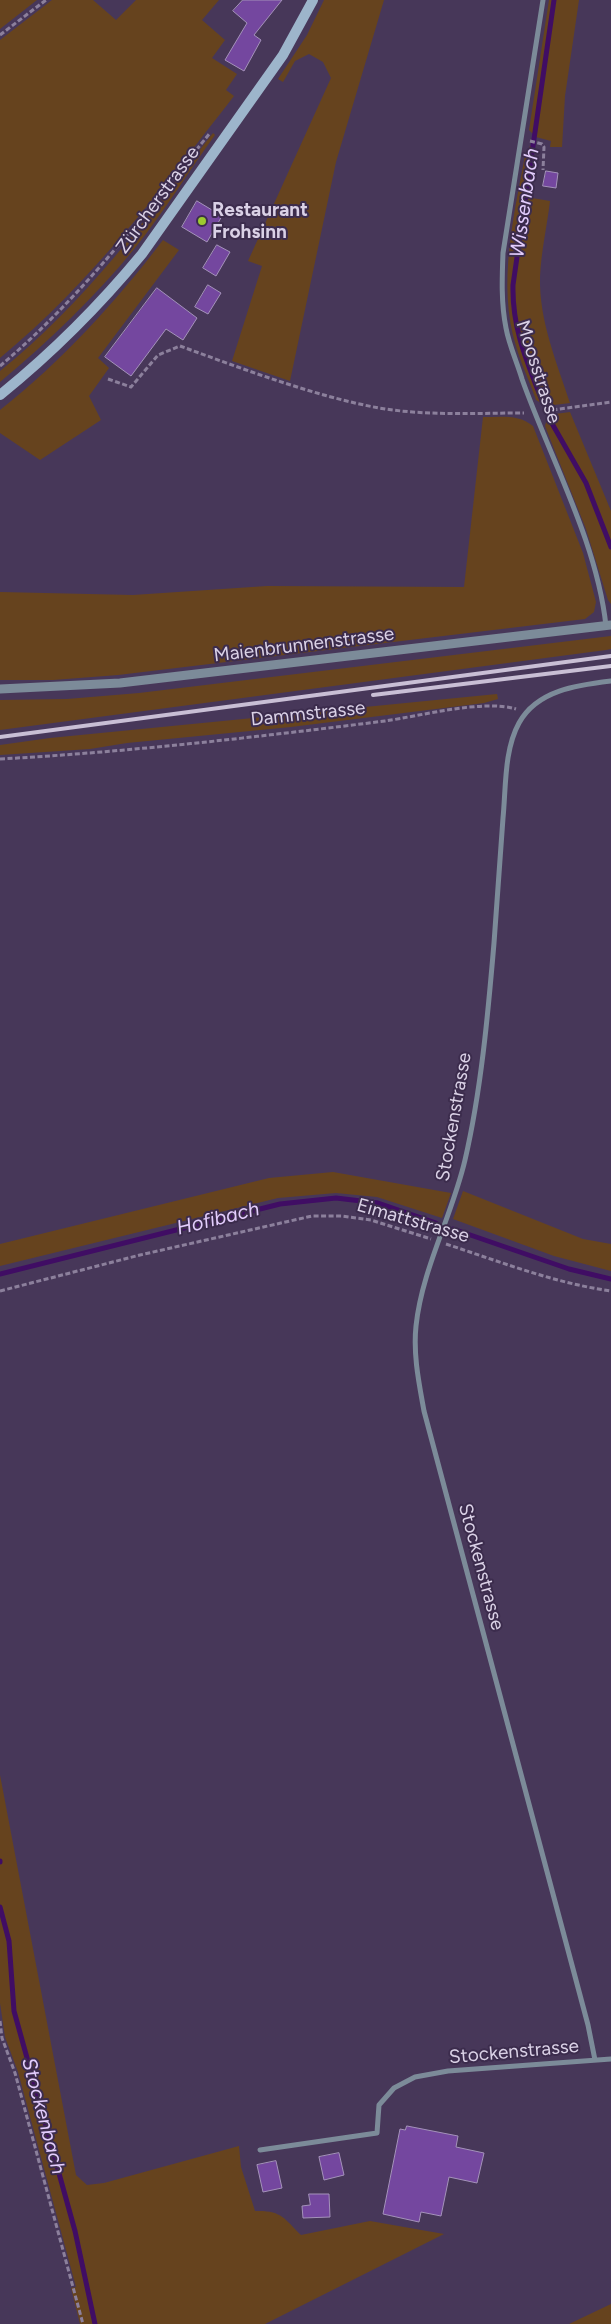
<!DOCTYPE html>
<meta charset="utf-8">
<style>
body{margin:0}
canvas{display:block;background:#473759}
</style>
<canvas width="611" height="2324"></canvas>
<script>
const ctx = document.querySelector('canvas').getContext('2d');
ctx.lineJoin = 'round';
function fillPath(path, color) {
  ctx.fillStyle = color;
  ctx.fill(path, 'evenodd');
}
function stroke(path, color, width, dash) {
  ctx.strokeStyle = color;
  ctx.lineWidth = width;
  ctx.lineCap = dash ? 'butt' : 'round';
  ctx.setLineDash(dash || []);
  ctx.stroke(path);
}
function drawText(font, color, halo, rows, align = 'center') {
  ctx.font = font + ' Figtree,sans-serif';
  ctx.lineWidth = 4;
  ctx.setLineDash([]);
  ctx.textBaseline = 'middle';
  ctx.strokeStyle = halo;
  ctx.fillStyle = color;
  for (const [text, x, y, turn = 0] of rows) {
    ctx.save();
    ctx.translate(x, y);
    ctx.rotate((+turn || 0) * Math.PI / 180);
    ctx.textAlign = isNaN(turn) ? turn : align;
    if (halo) ctx.strokeText(text, 0, 0);
    ctx.fillText(text, 0, 0);
    ctx.restore();
  }
}
const green = new Path2D(`
 M 0,0 L 37,0 L 0,29 Z
 M 52,0 L 93,0 L 116,20 L 136,0 L 219,0 L 202,20 L 225,40 L 212,58 L 237,74 L 226,90 L 234,96 C 163,187 90,284 0,358 L 0,40 Z
 M 324,0 L 384,0 L 336,162 L 290,381 L 232,361 L 262,266 L 248,261 L 331,78 L 323,62 L 309,54 L 295,61 L 283,82 L 278,79 L 307,35 Z
 M 549,0 L 579,0 L 565,96 L 562,147 L 550,147 L 551,141 L 536,137 L 529,130 Z
 M 213,133 L 215,135 C 188,172 164,212 135,248 C 95,297 49,341 0,382 L 0,371 C 84,304 147,217 213,133 Z
 M 530,146 L 534,146 L 526,197 L 550,201 C 547,226 541,252 540,277 C 539,321 557,363 570,403 L 546,406 L 536,400 C 530,382 521,364 516,346 C 497,284 514,216 525,155 Z
 M 163,240 L 179,250 L 98,358 L 109,368 L 89,396 L 101,420 L 40,460 L 0,433 L 0,410 C 62,361 115,303 163,240 Z
 M 570,412 L 611,511 L 611,604 L 608,600 L 586,529 L 545,426 L 548,415 Z
 M 483,417 C 501,417 519,414 533,426 L 583,553 L 596,602 L 594,612 L 585,619 L 118,675 L 53,680 L 0,680 L 0,592 L 133,595 L 267,586 L 464,587 Z
 M 611,636 L 611,649 L 606,650 L 0,730 L 0,700 L 67,699 L 139,693 Z
 M 497,694 L 498,699 L 484,703 L 291,727 L 127,743 L 90,749 L 0,755 L 0,745 L 50,738 Z
 M 333,1172 L 451,1193 L 442,1218 L 377,1197 L 336,1193 L 278,1198 L 0,1266 L 0,1244 L 269,1178 Z
 M 463,1191 L 583,1239 L 611,1244 L 611,1271 L 554,1256 L 453,1219 Z
 M 0,1775 L 76,2175 L 87,2185 L 104,2183 L 239,2146 L 241,2167 L 255,2211 C 281,2210 284,2218 301,2235 L 370,2221 L 444,2234 L 265,2324 L 80,2324 L 71,2288 L 76,2287 L 18,2072 L 5,2037 L 0,2003 Z
 M 611,2304 L 611,2324 L 569,2324 Z`);
const stream = new Path2D(`
 M 543,403 C 527,362 512,329 513,285 L 554,0
 M 550,420 L 586,483 L 611,547
 M 453,1229 L 569,1269 L 611,1279
 M 0,1274 L 280,1204 L 336,1198 L 378,1203 L 436,1223
 M 0,1861 L 0,1862
 M 0,1907 L 9,1941 L 14,2011 L 75,2231 L 95,2324`);
const building = new Path2D(`
 M 243,0 L 282,0 L 254,35 L 261,40 L 244,71 L 225,60 L 247,23 L 233,11 Z
 M 546,171 L 558,173 L 556,188 L 543,186 Z
 M 197,201 L 222,216 L 207,242 L 182,227 Z
 M 217,245 L 230,252 L 216,276 L 203,268 Z
 M 208,285 L 221,293 L 208,314 L 195,307 Z
 M 157,288 L 197,318 L 183,340 L 166,329 L 131,376 L 105,357 Z
 M 407,2126 L 458,2136 L 456,2147 L 484,2153 L 477,2183 L 449,2177 L 441,2216 L 421,2212 L 419,2222 L 383,2214 L 400,2129 L 405,2130 Z
 M 339,2153 L 344,2175 L 324,2180 L 319,2157 Z
 M 276,2161 L 282,2188 L 263,2192 L 257,2165 Z
 M 309,2194 L 329,2194 L 330,2217 L 303,2218 L 302,2206 L 310,2205 Z`);
const path = new Path2D(`
 M 0,35 L 46,0
 M 530,141 L 542,144 L 544,147 L 543,170
 M 0,366 C 81,298 144,214 210,133
 M 108,379 L 131,387 L 158,355 L 180,346 C 243,369 314,396 379,408 C 426,416 476,413 524,413
 M 545,411 L 611,402
 M 0,759 C 129,752 257,737 385,721 C 420,716 484,699 516,709
 M 446,1244 C 501,1262 554,1283 611,1291
 M 0,1291 L 140,1255 L 312,1216 L 342,1216 L 371,1220 L 431,1239
 M 0,2021 L 2,2038 L 15,2073 L 83,2324`);
const minor = new Path2D(`
 M 543,0 L 503,253 C 502,278 501,303 506,328 C 509,345 517,362 522,379 C 550,458 597,542 606,626
 M 595,2060 L 588,2025 L 424,1411 C 419,1383 413,1355 416,1326 C 422,1269 452,1216 465,1160 C 481,1091 488,1014 494,943 C 497,901 500,860 503,818 C 506,788 504,750 519,723 C 537,690 578,685 611,681
 M 260,2150 L 377,2133 L 379,2105 L 394,2088 L 415,2077 L 448,2071 L 611,2059`);
const tertiary = new Path2D(`
 M 0,689 L 120,683 L 611,625`);
const secondary = new Path2D(`
 M 0,395 C 52,353 99,306 142,254 L 283,55 L 313,0`);
const rail = new Path2D(`
 M 373,695 L 611,666
 M 0,737 L 611,656`);
const markers = [
 [202,221,5,"#9dca30"]
];
const streetNames = [
 ["Zürcherstrasse",158,200,-54],
 ["Moosstrasse",538,372,72],
 ["Maienbrunnenstrasse",304,645,-7],
 ["Dammstrasse",308,714,-6],
 ["Stockenstrasse",454,1117,-80],
 ["Eimattstrasse",413,1221,16],
 ["Stockenstrasse",481,1567,75],
 ["Stockenstrasse",514,2052,-5]
];
const poiNames = [
 ["Restaurant",212,210],
 ["Frohsinn",212,232]
];
const waterNames = [
 ["Wissenbach",525,203,-82],
 ["Hofibach",218,1219,-14],
 ["Stockenbach",43,2116,75]
];
fillPath(green, '#66431e');
stroke(stream, '#400d64', 5);
fillPath(building, '#74479f');
stroke(building, '#a492ba', 1);
stroke(path, '#8c809c', 3, [5, 2.5]);
stroke(minor, '#7c8b99', 5);
stroke(tertiary, '#7c8b99', 9);
stroke(secondary, '#9db5cb', 10);
stroke(rail, '#c9bfd5', 4);
for (const [x, y, r, color] of markers) {
  const dot = new Path2D();
  dot.arc(x, y, r, 0, 2 * Math.PI);
  ctx.fillStyle = color;
  ctx.fill(dot);
  stroke(dot, '#3c2c4d', 2);
}
drawText('19px', '#dad1e6', '#3c2c4d', streetNames);
drawText('bold 19px', '#dad1e6', '#3c2c4d', poiNames, 'left');
drawText('italic 20px', '#e3cdfd', '#3c2c4d', waterNames);
</script>
